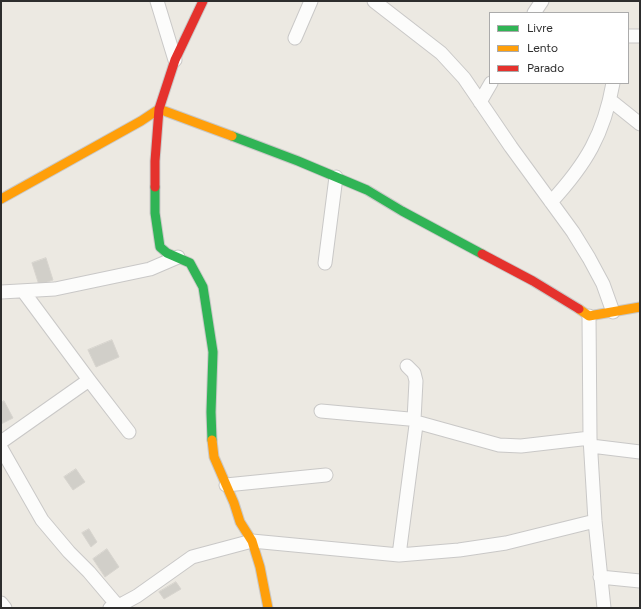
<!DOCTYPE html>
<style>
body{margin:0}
#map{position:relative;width:641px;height:609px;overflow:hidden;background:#ece9e2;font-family:Figtree,sans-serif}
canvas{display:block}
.frame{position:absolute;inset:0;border:2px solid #2d2d2d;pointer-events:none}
.legend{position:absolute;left:489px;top:12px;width:140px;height:72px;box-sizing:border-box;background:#fff;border:1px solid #ababab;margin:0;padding:5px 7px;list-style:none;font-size:12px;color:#2d2d2d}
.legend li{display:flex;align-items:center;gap:8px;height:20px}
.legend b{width:20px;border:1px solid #ababab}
</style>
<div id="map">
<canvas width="641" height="609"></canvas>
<div class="frame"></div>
<ul class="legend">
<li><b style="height:5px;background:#30b455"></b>Livre</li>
<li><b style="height:5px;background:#ff9f0a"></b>Lento</li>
<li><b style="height:5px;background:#e5322d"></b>Parado</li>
</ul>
</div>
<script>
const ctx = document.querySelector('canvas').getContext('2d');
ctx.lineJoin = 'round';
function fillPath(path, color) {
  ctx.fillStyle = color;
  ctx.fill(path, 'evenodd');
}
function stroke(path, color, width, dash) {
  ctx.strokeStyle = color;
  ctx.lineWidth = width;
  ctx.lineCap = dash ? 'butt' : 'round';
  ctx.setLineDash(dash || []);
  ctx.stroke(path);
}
const building = new Path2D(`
 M 46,258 L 53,280 L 39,285 L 32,263 Z
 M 112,340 L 119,357 L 96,367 L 88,350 Z
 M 4,401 L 13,418 L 1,424 L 1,403 Z
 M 76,469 L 85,482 L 73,490 L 64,477 Z
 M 89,529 L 97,542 L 91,547 L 82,533 Z
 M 107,549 L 119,567 L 105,577 L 93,559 Z
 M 176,582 L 181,589 L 164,599 L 159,592 Z`);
const street = new Path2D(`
 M 157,1 L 175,60
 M 374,1 L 441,53 L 464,78 L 511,147 L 573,232 L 589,258 L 603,284 L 613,312
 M 534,13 L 542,1
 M 628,36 L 640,36
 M 295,38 L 311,1
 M 610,100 L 640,124
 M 480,102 L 491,83
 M 551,202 C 586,164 604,134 613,83
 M 325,263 L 336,177
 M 23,291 L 89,380 L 129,432
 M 1,292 L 55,289 L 150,269 L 178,257
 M 589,316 L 590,438 L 595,521 L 604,608
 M 321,411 L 409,419 L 414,420
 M 416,422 L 499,445 L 521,446 L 590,438
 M 1,442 L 89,380
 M 591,446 L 640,452
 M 1,448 L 42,520 L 69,552 L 89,572 L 117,605
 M 226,485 L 326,475
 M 399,555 L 416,425 L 414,420 L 416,381 L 414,373 L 407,366
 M 600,577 L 640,581
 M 1,603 L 5,608
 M 110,608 L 124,603 L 137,596 L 192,557 L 252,541 L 399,555 L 459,550 L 506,543 L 595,521`);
const fast = new Path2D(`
 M 232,136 L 298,161 L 367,190 L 402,211 L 482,254
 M 155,187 L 155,213 L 160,247 L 167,253 L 190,263 L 203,287 L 213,352 L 211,412 L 212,440`);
const slow = new Path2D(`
 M 1,199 L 141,121 L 159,109 L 232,136
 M 579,309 L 589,316 L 640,307
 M 212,440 L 214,457 L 234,503 L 240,522 L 252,541 L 260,567 L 268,608`);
const jam = new Path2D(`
 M 155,187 L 155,161 L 159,109 L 175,60 L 203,1
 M 482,254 L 533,281 L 579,309`);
fillPath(building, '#d1cfc9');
stroke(building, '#d7d4ce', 1);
stroke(street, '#c9c8c7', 15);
stroke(fast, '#c9c8c7', 11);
stroke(slow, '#c9c8c7', 11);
stroke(jam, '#c9c8c7', 11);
stroke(street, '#fcfcfb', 13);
stroke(fast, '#30b455', 9);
stroke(slow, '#ff9f0a', 9);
stroke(jam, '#e5322d', 9);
</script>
